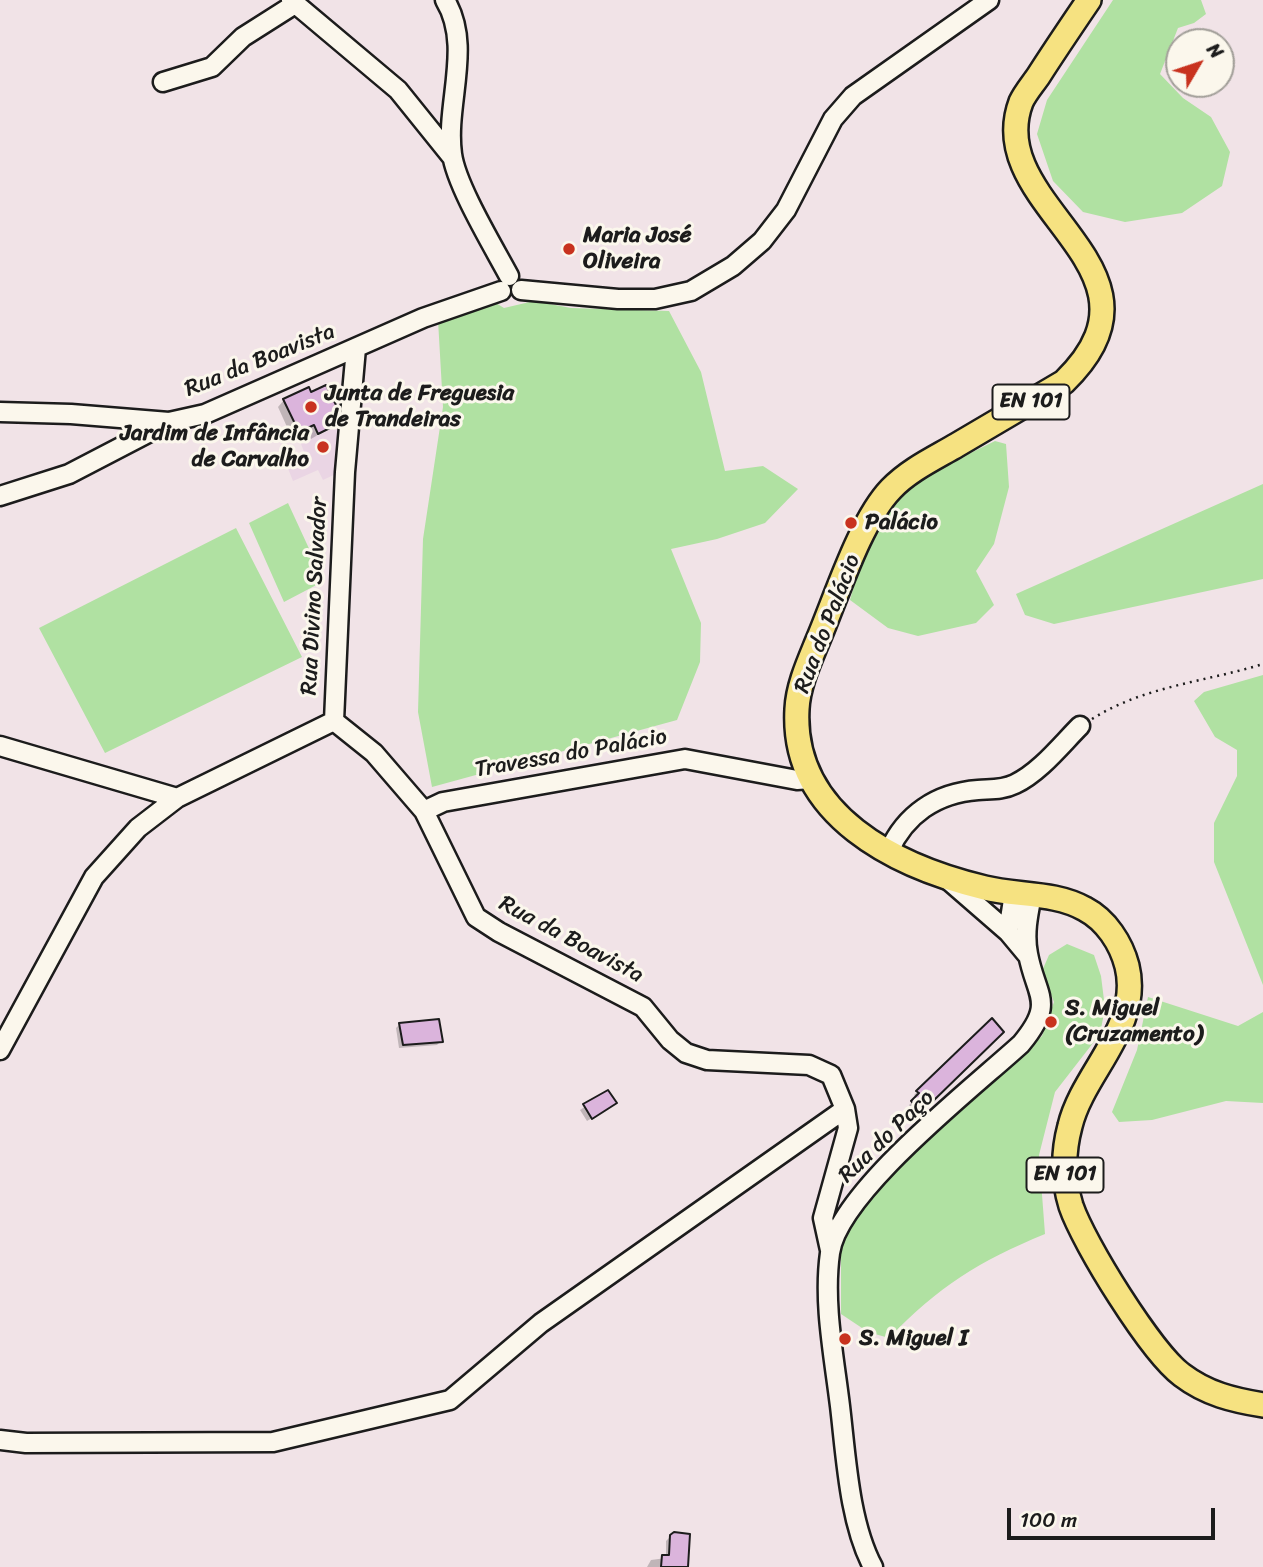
<!DOCTYPE html>
<meta charset="utf-8">
<style>
body{margin:0}
#map{position:relative;width:1263px;height:1567px;overflow:hidden;background:#f1e3e7;font-family:Sriracha,sans-serif}
canvas{display:block}
.north{position:absolute;left:1165px;top:28px;width:70px;height:70px;box-sizing:border-box;background:#fbf7ec;border:2px solid #a29f99;border-radius:50%;rotate:51deg;font-size:19px;font-weight:700;line-height:28px;text-align:center;color:#1c1c1c}
.north::after{content:'';display:block;margin:auto;width:24px;height:32px;background:#c8321e;clip-path:polygon(50% 0,100% 100%,50% 72%,0 100%)}
.scale{position:absolute;left:1007px;top:1508px;width:208px;height:32px;box-sizing:border-box;border:4px solid #1c1c1c;border-top:0;padding-left:9px;font-size:21px;line-height:24px;white-space:nowrap;color:#1c1c1c;-webkit-text-stroke:5px #fbf7ec;paint-order:stroke}
</style>
<div id="map">
<canvas width="1263" height="1567"></canvas>
<div class="north">N</div>
<div class="scale">100 m</div>
</div>
<script>
const ctx = document.querySelector('canvas').getContext('2d');
ctx.lineJoin = 'round';
function fillPath(path, color) {
  ctx.fillStyle = color;
  ctx.fill(path, 'evenodd');
}
function stroke(path, color, width, dash) {
  ctx.strokeStyle = color;
  ctx.lineWidth = width;
  ctx.lineCap = dash ? 'butt' : 'round';
  ctx.setLineDash(dash || []);
  ctx.stroke(path);
}
function drawText(font, color, halo, rows, align = 'center') {
  ctx.font = font + ' Sriracha,sans-serif';
  ctx.lineWidth = 6;
  ctx.setLineDash([]);
  ctx.textBaseline = 'middle';
  ctx.strokeStyle = halo;
  ctx.fillStyle = color;
  for (const [text, x, y, turn = 0] of rows) {
    ctx.save();
    ctx.translate(x, y);
    ctx.rotate((+turn || 0) * Math.PI / 180);
    ctx.textAlign = isNaN(turn) ? turn : align;
    if (halo) ctx.strokeText(text, 0, 0);
    ctx.fillText(text, 0, 0);
    ctx.restore();
  }
}
const built = new Path2D(`
 M 341,425 L 342,471 L 323,480 L 318,470 L 293,481 L 287,466 L 306,457 L 298,436 L 313,429 L 317,436 Z`);
const green = new Path2D(`
 M 1113,0 L 1201,0 L 1206,14 L 1194,23 L 1178,28 L 1160,74 L 1183,98 L 1211,117 L 1230,152 L 1222,186 L 1182,213 L 1125,222 L 1083,212 L 1053,181 L 1037,134 L 1047,100 Z
 M 534,301 L 571,308 L 669,311 L 701,372 L 725,471 L 763,466 L 798,489 L 765,523 L 717,539 L 671,549 L 701,623 L 700,662 L 677,720 L 432,787 L 418,712 L 423,539 L 443,407 L 438,320 L 496,303 L 504,308 Z
 M 995,441 L 1006,444 L 1009,487 L 994,544 L 976,571 L 994,605 L 976,623 L 918,636 L 888,628 L 850,600 C 881,497 901,487 995,441 Z
 M 1263,484 L 1263,579 L 1054,624 L 1025,615 L 1016,594 Z
 M 288,503 L 324,581 L 284,602 L 249,523 Z
 M 236,528 L 302,657 L 105,753 L 39,628 Z
 M 1263,675 L 1263,985 L 1214,862 L 1214,823 L 1237,776 L 1237,750 L 1215,737 L 1194,701 L 1204,692 Z
 M 1067,944 L 1094,955 L 1101,976 L 1105,1008 L 1100,1034 L 1055,1092 L 1039,1155 L 1045,1234 C 979,1261 938,1287 889,1338 L 868,1332 L 841,1314 L 841,1251 L 855,1211 L 887,1177 L 1042,1036 L 1054,1002 L 1042,971 L 1049,955 Z
 M 1148,997 L 1238,1026 L 1263,1012 L 1263,1103 L 1226,1101 L 1152,1120 L 1119,1122 L 1112,1112 L 1137,1050 Z`);
const shadow = new Path2D(`
 M 284,400 L 332,413 L 336,424 L 311,439 L 307,430 L 292,438 L 278,407 Z
 M 992,1020 L 1002,1032 L 924,1107 L 923,1105 L 915,1113 L 909,1105 L 917,1098 L 914,1095 Z
 M 400,1024 L 441,1041 L 437,1045 L 399,1048 L 396,1028 Z
 M 607,1092 L 611,1107 L 587,1121 L 580,1110 Z
 M 674,1533 L 688,1535 L 689,1567 L 647,1567 L 651,1560 L 666,1558 L 666,1541 Z`);
const building = new Path2D(`
 M 326,385 L 338,409 L 333,412 L 338,424 L 318,434 L 314,425 L 299,432 L 283,399 L 309,387 L 311,392 Z
 M 992,1018 L 1004,1032 L 929,1105 L 927,1103 L 919,1111 L 911,1101 L 919,1093 L 916,1091 Z
 M 439,1019 L 443,1042 L 403,1045 L 399,1023 Z
 M 608,1090 L 617,1103 L 592,1119 L 583,1104 Z
 M 674,1532 L 690,1534 L 688,1567 L 661,1567 L 662,1555 L 669,1555 L 670,1535 Z`);
const path = new Path2D(`
 M 1092,719 C 1144,686 1205,682 1263,664`);
const minor = new Path2D(`
 M 291,0 L 398,90 L 452,157
 M 445,0 C 473,46 445,104 452,154 C 456,185 493,246 509,276
 M 163,82 L 212,67 L 243,37 L 295,4
 M 521,290 L 618,299 L 655,299 L 691,291 L 733,266 L 762,241 L 786,210 L 833,119 L 853,96 L 989,0
 M 0,412 L 71,414 L 169,422
 M 0,496 L 69,474 L 169,422 L 205,414 L 423,318 L 501,291
 M 334,721 L 345,472 L 356,348
 M 0,746 L 177,798 L 334,721 L 374,753 L 424,811 L 476,917 L 499,932 L 643,1007 L 670,1040 L 686,1053 L 707,1060 L 809,1065 L 831,1075 L 845,1109 L 848,1128 L 823,1218 L 830,1250
 M 424,811 L 443,802 L 685,759 L 797,780 L 810,779
 M 889,851 C 905,815 936,793 978,790 C 991,789 1003,790 1015,784 C 1040,772 1061,745 1080,726
 M 947,879 L 1008,932 L 1028,956
 M 1008,932 L 1014,893
 M 0,1050 L 94,877 L 138,828 L 177,798
 M 0,1440 L 26,1443 L 273,1442 L 450,1400 L 541,1323 L 845,1109
 M 873,1567 C 849,1522 846,1456 840,1406 C 834,1356 823,1303 830,1253 C 838,1193 974,1087 1021,1044 C 1056,1002 1036,997 1028,954 C 1024,934 1028,915 1032,895`);
const major = new Path2D(`
 M 1089,0 C 1072,25 1055,50 1039,75 C 1033,84 1025,93 1021,102 C 981,208 1183,267 1064,382 C 1028,403 993,424 957,445 C 935,458 909,470 891,489 C 860,521 836,598 818,640 C 809,662 798,686 797,709 C 791,816 897,867 985,888 C 1017,896 1055,892 1085,909 C 1106,920 1121,943 1127,966 C 1142,1027 1083,1072 1070,1126 C 1063,1152 1063,1180 1071,1206 C 1084,1244 1151,1352 1182,1375 C 1207,1394 1233,1400 1263,1405`);
const markers = [
 [569,249,7,"#c8321e"],
 [311,407,7,"#c8321e"],
 [323,447,7,"#c8321e"],
 [851,523,7,"#c8321e"],
 [1051,1022,7,"#c8321e"],
 [845,1339,7,"#c8321e"]
];
const shields = [
 [1031,402,77],
 [1065,1175,77]
];
const shieldNames = [
 ["EN 101",1031,402],
 ["EN 101",1065,1175]
];
const poiNames = [
 ["Maria José",583,236],
 ["Oliveira",583,262],
 ["Junta de Freguesia",325,394],
 ["de Trandeiras",325,420],
 ["Jardim de Infância",309,434,"right"],
 ["de Carvalho",309,460,"right"],
 ["Palácio",865,523],
 ["S. Miguel",1065,1009],
 ["(Cruzamento)",1065,1035],
 ["S. Miguel I",859,1339]
];
const streetNames = [
 ["Rua da Boavista",260,361,-22],
 ["Rua Divino Salvador",315,596,-87],
 ["Rua do Palácio",828,624,-69],
 ["Travessa do Palácio",571,754,-10],
 ["Rua da Boavista",571,940,28],
 ["Rua do Paço",887,1137,-44]
];
fillPath(built, '#ead5e4');
fillPath(green, '#b0e1a2');
fillPath(shadow, '#0003');
fillPath(building, '#dbb4dc');
stroke(building, '#1c1c1c', 2);
stroke(minor, '#1c1c1c', 23);
stroke(major, '#1c1c1c', 28);
stroke(path, '#1c1c1c', 2.5, [2, 5]);
stroke(minor, '#fbf7ec', 18);
stroke(major, '#f6e281', 23);
for (const [x, y, r, color] of markers) {
  const dot = new Path2D();
  dot.arc(x, y, r, 0, 2 * Math.PI);
  ctx.fillStyle = color;
  ctx.fill(dot);
  stroke(dot, '#fbf7ec', 2.5);
}
for (const [x, y, w] of shields) {
  const box = new Path2D();
  box.roundRect(x - w / 2, y - 17.5, w, 35, 5);
  ctx.fillStyle = '#fbf7ec';
  ctx.fill(box);
  stroke(box, '#1c1c1c', 2);
}
drawText('bold 21px', '#1c1c1c', null, shieldNames);
drawText('bold 23px', '#1c1c1c', '#fbf7ec', poiNames, 'left');
drawText('23px', '#1c1c1c', '#fbf7ec', streetNames);
</script>
